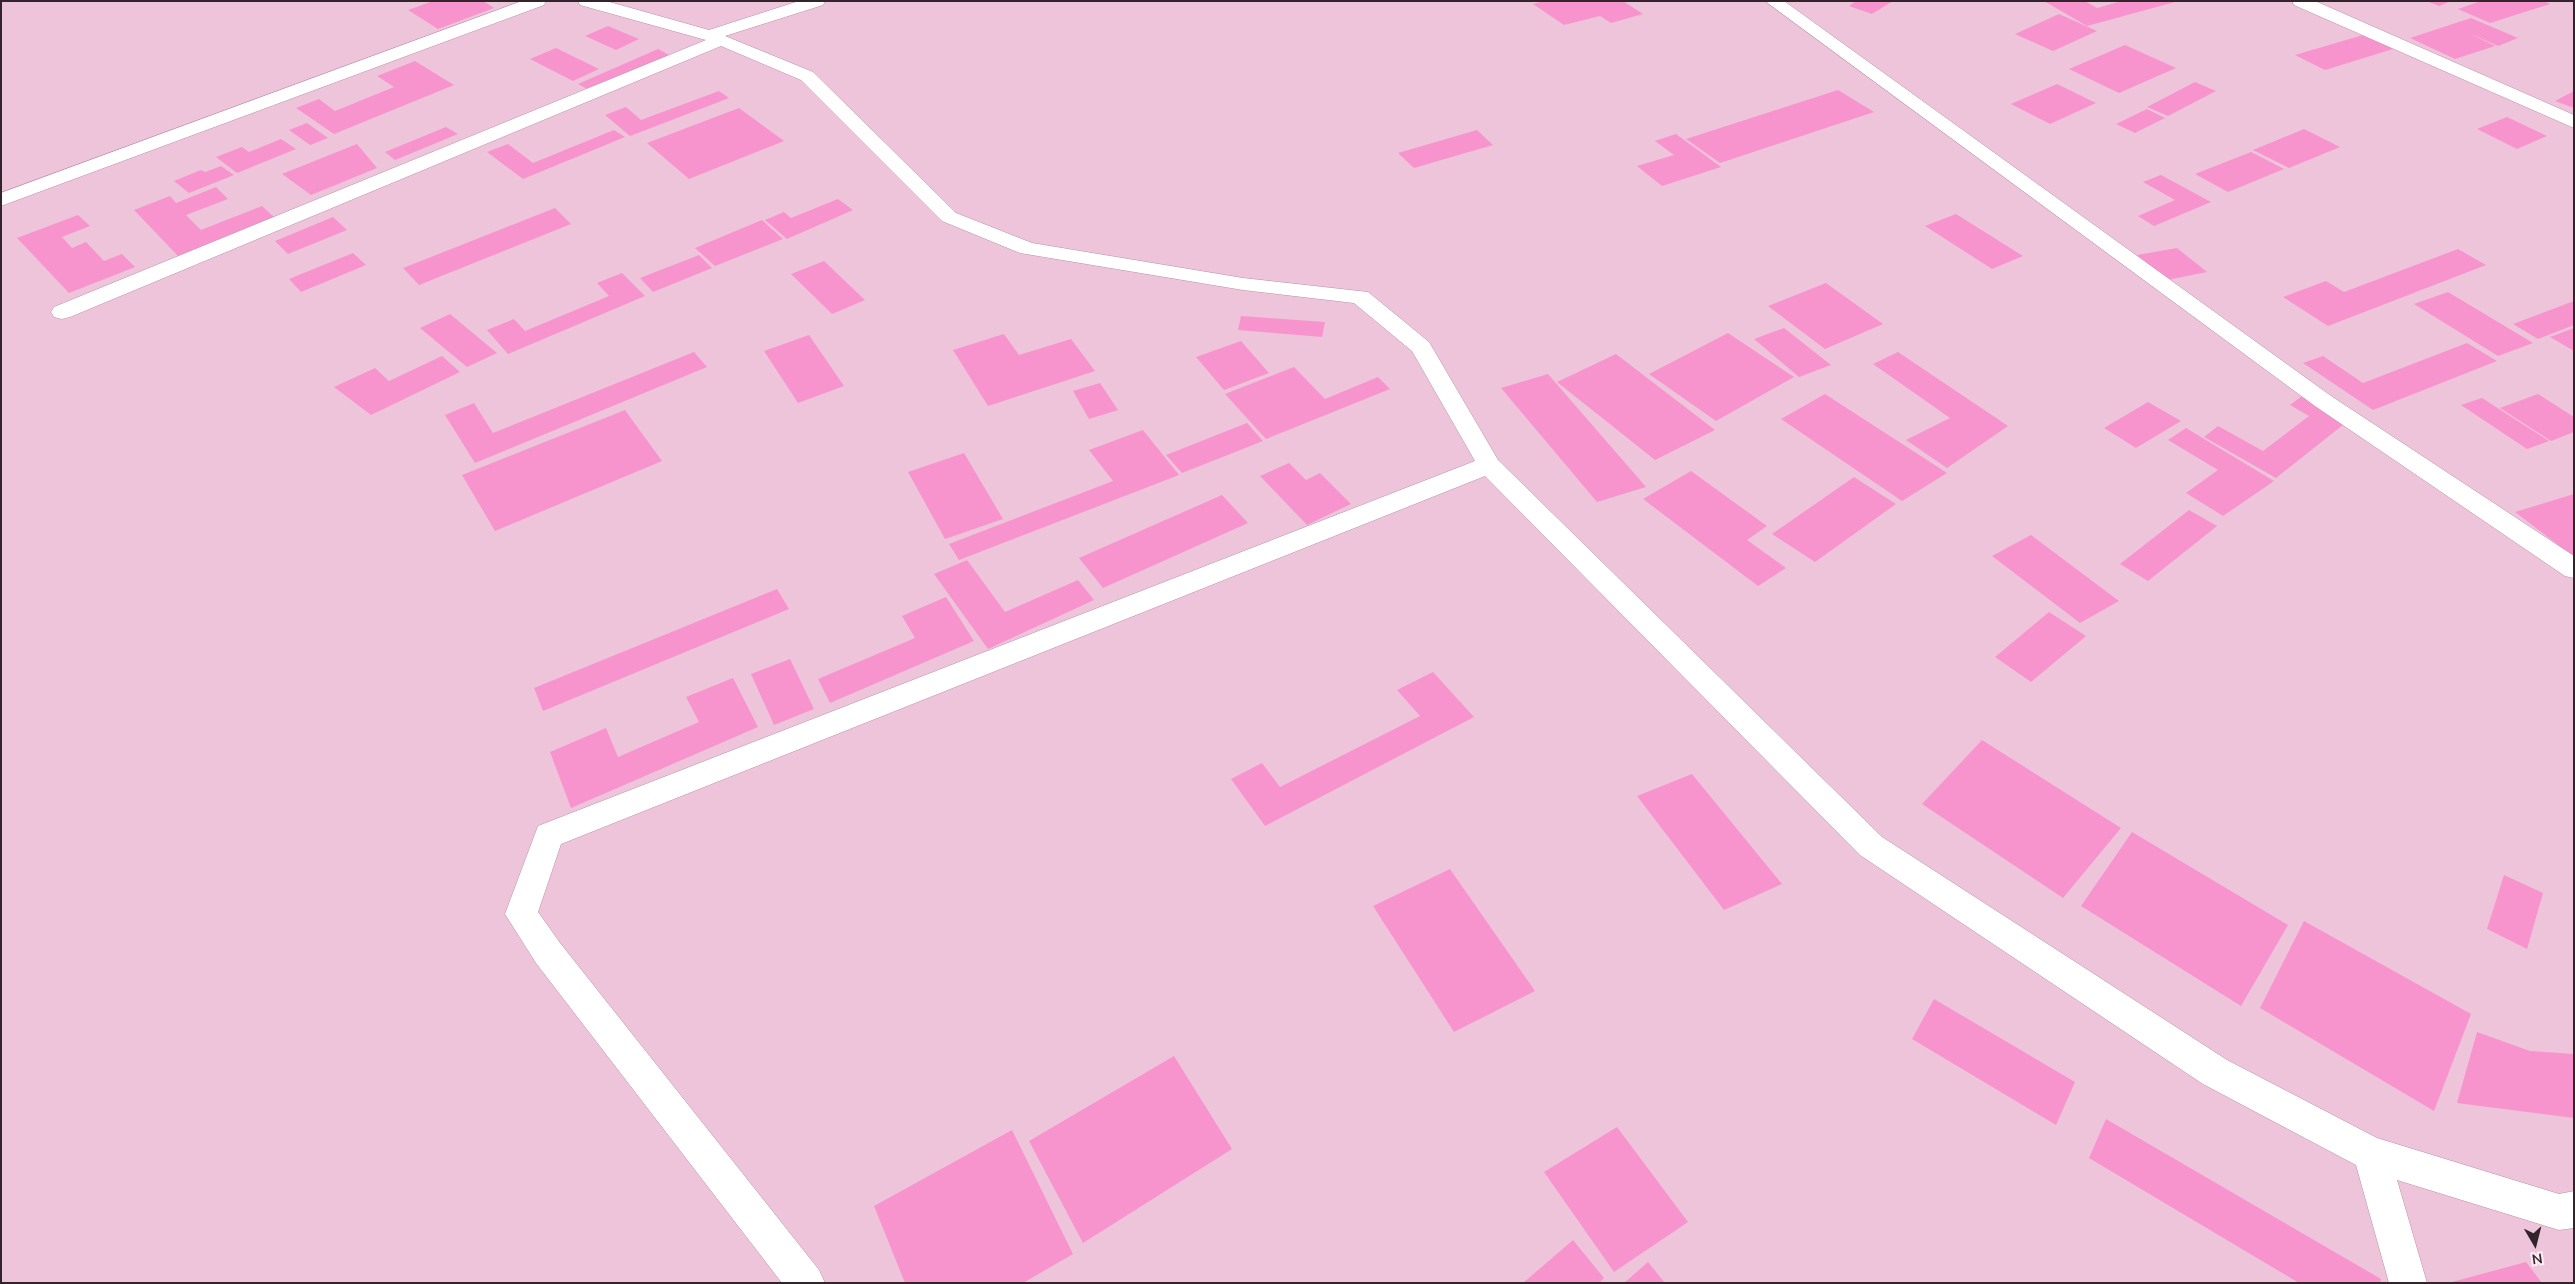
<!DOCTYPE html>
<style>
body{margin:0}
#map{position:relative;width:2575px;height:1284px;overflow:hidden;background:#eec4da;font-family:Mulish,sans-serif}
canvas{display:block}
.frame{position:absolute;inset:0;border:2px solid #33242c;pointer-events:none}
.north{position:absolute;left:2510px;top:1219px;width:50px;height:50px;-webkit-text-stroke:4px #ffedf6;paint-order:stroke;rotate:172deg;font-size:14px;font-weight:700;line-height:20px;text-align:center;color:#33242c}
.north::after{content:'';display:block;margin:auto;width:18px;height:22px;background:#33242c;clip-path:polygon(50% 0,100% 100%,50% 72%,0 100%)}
</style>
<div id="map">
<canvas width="2575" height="1284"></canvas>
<div class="frame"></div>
<div class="north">N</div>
</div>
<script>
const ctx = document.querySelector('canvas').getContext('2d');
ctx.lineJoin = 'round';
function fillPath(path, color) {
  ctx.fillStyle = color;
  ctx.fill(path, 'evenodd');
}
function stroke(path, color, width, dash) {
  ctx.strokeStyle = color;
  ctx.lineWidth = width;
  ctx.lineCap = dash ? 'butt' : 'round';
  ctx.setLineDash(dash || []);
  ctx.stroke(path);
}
const building = new Path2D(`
 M 433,1 L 483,1 L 494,8 L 438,29 L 408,10 Z
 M 1544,1 L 1623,1 L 1643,14 L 1611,23 L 1600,16 L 1564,25 L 1533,4 Z
 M 1856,1 L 1893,1 L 1872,14 L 1849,6 Z
 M 2044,1 L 2085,1 L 2097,8 L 2122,1 L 2175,2 L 2087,26 Z
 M 2427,1 L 2451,1 L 2439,6 Z
 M 2481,1 L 2544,1 L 2550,4 L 2490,23 L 2458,9 Z
 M 2059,14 L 2097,31 L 2053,51 L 2015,34 Z
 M 2471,18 L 2518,38 L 2498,46 L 2469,33 L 2495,46 L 2455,59 L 2410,38 Z
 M 608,26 L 639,39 L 616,50 L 585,36 Z
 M 2363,35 L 2393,49 L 2325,70 L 2295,55 Z
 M 2125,45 L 2176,68 L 2119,93 L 2069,69 Z
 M 556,48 L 599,69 L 573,81 L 530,59 Z
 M 658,49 L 669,55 L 589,90 L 578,84 Z
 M 415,61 L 454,85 L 334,134 L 296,108 L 319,99 L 335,111 L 394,87 L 377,76 Z
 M 2195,82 L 2216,91 L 2168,116 L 2147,107 Z
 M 2057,84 L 2096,103 L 2050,124 L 2011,104 Z
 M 1838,90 L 1874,112 L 1720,163 L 1686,139 Z
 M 719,91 L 729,98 L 630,136 L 605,115 L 626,107 L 641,120 Z
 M 2574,91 L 2574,108 L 2555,101 Z
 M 739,108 L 784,141 L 689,179 L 647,143 Z
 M 2147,109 L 2165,118 L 2135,133 L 2116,124 Z
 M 2507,117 L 2547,136 L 2517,149 L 2477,129 Z
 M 307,123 L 328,138 L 310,145 L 289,130 Z
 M 446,127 L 458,134 L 395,160 L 385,152 Z
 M 2304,129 L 2340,147 L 2289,168 L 2253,150 Z
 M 614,130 L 625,137 L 523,179 L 487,152 L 508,144 L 533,163 Z
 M 1477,130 L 1493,145 L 1414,168 L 1398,153 Z
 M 1676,134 L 1721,167 L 1662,186 L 1637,166 L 1674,155 L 1655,141 Z
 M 281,139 L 296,149 L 237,173 L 216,157 L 242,147 L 249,152 Z
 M 357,144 L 377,168 L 311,195 L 282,174 Z
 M 2251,152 L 2284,169 L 2228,192 L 2195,174 Z
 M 221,166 L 234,175 L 189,193 L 174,181 L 201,170 L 205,172 Z
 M 2161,175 L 2211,202 L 2154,226 L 2138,216 L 2175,200 L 2143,182 Z
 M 216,187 L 228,199 L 186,215 L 201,230 L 262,206 L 274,217 L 178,256 L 134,210 L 170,196 L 176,203 Z
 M 838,199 L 853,210 L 787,239 L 765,220 L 784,212 L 791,218 Z
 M 555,208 L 571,224 L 419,285 L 403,268 Z
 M 1956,214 L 2023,256 L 1992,269 L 1925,226 Z
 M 78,215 L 90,226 L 62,237 L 72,248 L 86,242 L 104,261 L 122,254 L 135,267 L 69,293 L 17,238 Z
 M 333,217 L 347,230 L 288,254 L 275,241 Z
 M 762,220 L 783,239 L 715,266 L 695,248 Z
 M 2177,248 L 2207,272 L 2167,280 L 2137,255 Z
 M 2458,249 L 2486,265 L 2328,326 L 2283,297 L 2326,281 L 2344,292 Z
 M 353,253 L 366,265 L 301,292 L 289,279 Z
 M 699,255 L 712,268 L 653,292 L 640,278 Z
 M 824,261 L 865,300 L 832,314 L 791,274 Z
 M 622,273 L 645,296 L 508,354 L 487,330 L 514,319 L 525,331 L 609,296 L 597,283 Z
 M 1826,283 L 1883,324 L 1825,349 L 1768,306 Z
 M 2448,292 L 2533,343 L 2498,356 L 2414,304 Z
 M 2574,301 L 2574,325 L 2538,339 L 2513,324 Z
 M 450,314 L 497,353 L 467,367 L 420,328 Z
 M 1241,316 L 1325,322 L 1322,337 L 1238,330 Z
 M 1784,328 L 1831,365 L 1799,377 L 1754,339 Z
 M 2574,328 L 2574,351 L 2550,337 Z
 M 1728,333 L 1794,377 L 1716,421 L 1649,374 Z
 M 1004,334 L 1019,355 L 1071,339 L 1095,371 L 988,406 L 953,350 Z
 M 809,335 L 844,386 L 798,403 L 764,351 Z
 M 1241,341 L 1269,373 L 1224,390 L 1196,357 Z
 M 2467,343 L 2497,361 L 2373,410 L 2303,363 L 2323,356 L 2363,383 Z
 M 694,352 L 707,367 L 475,463 L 445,415 L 474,403 L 493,433 Z
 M 1898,352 L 2008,426 L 1947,468 L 1906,440 L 1950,418 L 1873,364 Z
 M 1616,354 L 1715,430 L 1655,460 L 1557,382 Z
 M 442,356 L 460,372 L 371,415 L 334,387 L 375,368 L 389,381 Z
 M 1294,367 L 1325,399 L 1378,377 L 1390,389 L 1266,439 L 1225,394 Z
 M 1548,374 L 1646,487 L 1597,502 L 1501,388 Z
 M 1100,383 L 1118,410 L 1089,419 L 1073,391 Z
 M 1825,394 L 1947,473 L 1902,501 L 1781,419 Z
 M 2538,394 L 2574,417 L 2574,432 L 2551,441 L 2500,408 Z
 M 2302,396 L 2348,421 L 2276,478 L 2204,437 L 2218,426 L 2263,451 L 2309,416 L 2290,405 Z
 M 2482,398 L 2549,441 L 2527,449 L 2461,405 Z
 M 2148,402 L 2181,421 L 2136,448 L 2104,428 Z
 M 625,410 L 662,461 L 495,531 L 462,475 Z
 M 1247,423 L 1263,441 L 1182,473 L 1166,455 Z
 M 2186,428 L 2274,481 L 2223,516 L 2186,493 L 2218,470 L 2168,440 Z
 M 1143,430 L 1179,475 L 959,560 L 949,544 L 1113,481 L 1089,450 Z
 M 964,453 L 1003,519 L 945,539 L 908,472 Z
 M 1289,463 L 1306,480 L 1320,473 L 1351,504 L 1307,525 L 1260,476 Z
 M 1691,471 L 1767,526 L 1747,540 L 1786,568 L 1758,586 L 1643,499 Z
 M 1854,477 L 1896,504 L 1815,562 L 1772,534 Z
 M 2574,494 L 2574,557 L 2515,512 Z
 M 1222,495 L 1248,523 L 1103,588 L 1079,558 Z
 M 2189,510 L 2217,526 L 2148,581 L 2120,564 Z
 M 2031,535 L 2119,601 L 2080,623 L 1992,556 Z
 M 967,560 L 1005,612 L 1078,580 L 1094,600 L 988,649 L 934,574 Z
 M 777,589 L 789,609 L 543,711 L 534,688 Z
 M 946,597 L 974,641 L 830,703 L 818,679 L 915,638 L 902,616 Z
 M 2049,612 L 2086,636 L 2031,682 L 1995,657 Z
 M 790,659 L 814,709 L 774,725 L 751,674 Z
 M 1433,672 L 1474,717 L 1265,826 L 1231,779 L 1262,763 L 1280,787 L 1420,716 L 1397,690 Z
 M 733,678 L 758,727 L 571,808 L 550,752 L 606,728 L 618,757 L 699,722 L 686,697 Z
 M 1982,740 L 2121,828 L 2063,898 L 1922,804 Z
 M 1692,774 L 1782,884 L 1724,910 L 1637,796 Z
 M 2132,832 L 2288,925 L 2241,1006 L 2081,906 Z
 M 1450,869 L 1535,991 L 1454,1032 L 1373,906 Z
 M 2504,875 L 2543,893 L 2527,949 L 2487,929 Z
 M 2304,921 L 2471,1014 L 2434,1111 L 2260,1008 Z
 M 1934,999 L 2075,1082 L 2056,1125 L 1912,1039 Z
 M 2477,1032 L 2530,1051 L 2574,1054 L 2574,1118 L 2457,1103 Z
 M 1174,1056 L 1232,1149 L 1083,1243 L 1029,1141 Z
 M 2106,1119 L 2381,1279 L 2380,1283 L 2299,1283 L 2089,1158 Z
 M 1617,1127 L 1688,1222 L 1614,1272 L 1544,1172 Z
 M 1012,1130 L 1073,1254 L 1023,1283 L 905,1283 L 874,1206 Z
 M 1573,1240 L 1604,1278 L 1599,1283 L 1523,1283 Z
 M 1648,1262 L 1665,1283 L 1624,1283 Z
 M 2526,1262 L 2542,1283 L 2452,1283 L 2452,1282 Z`);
const street = new Path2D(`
 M 522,1 L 546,1 L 544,5 L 1,206 L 1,193 Z
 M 578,1 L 606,1 L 709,30 L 799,1 L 825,1 L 823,5 L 725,36 L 813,72 L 956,213 L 1032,243 L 1243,278 L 1368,292 L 1429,342 L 1498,460 L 1882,837 L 2227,1060 L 2377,1138 L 2559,1194 L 2574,1191 L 2574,1228 L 2559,1230 L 2397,1180 L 2427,1283 L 2389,1283 L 2356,1165 L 2203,1084 L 1860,855 L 1485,476 L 561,844 L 538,912 L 560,943 L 819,1270 L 825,1283 L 782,1283 L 536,963 L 505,914 L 538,826 L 1475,461 L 1412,351 L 1354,303 L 1243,290 L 1020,253 L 942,221 L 801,80 L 721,46 L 70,317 L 62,319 L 54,317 L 51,312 L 54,307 L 706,40 L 580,5 Z
 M 1765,1 L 1784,1 L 2331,396 L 2574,556 L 2574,578 L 2565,576 L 2315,406 Z
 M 2292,1 L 2315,1 L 2574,115 L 2574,128 L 2294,5 Z`);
fillPath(building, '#f894cd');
stroke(street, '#b890a5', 1);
fillPath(street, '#fff');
</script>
